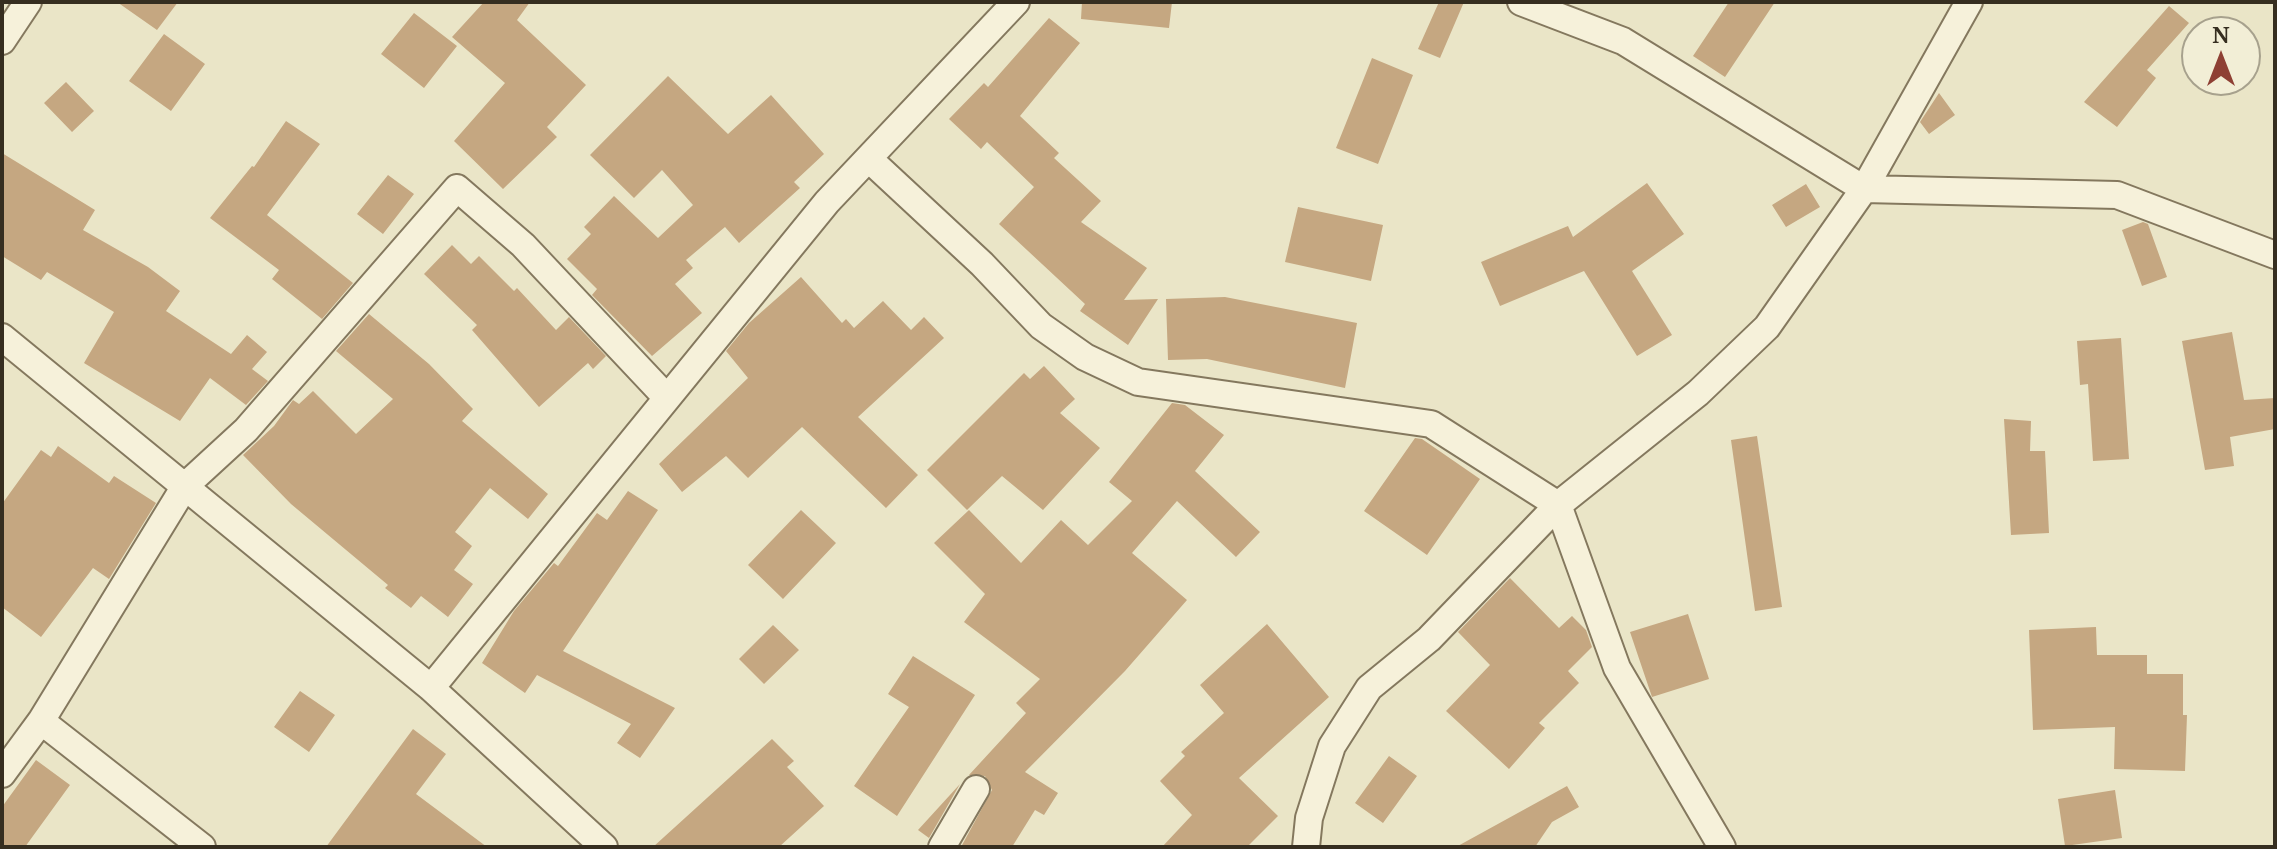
<!DOCTYPE html>
<style>
body{margin:0}
#map{position:relative;width:2277px;height:849px;overflow:hidden;background:#eae5c7;font-family:"Noto Serif",serif}
canvas{display:block}
.frame{position:absolute;inset:0;border:4px solid #362e20;pointer-events:none}
.north{position:absolute;left:2181px;top:16px;width:80px;height:80px;box-sizing:border-box;background:#f2eed6;border:2px solid #a7a18d;border-radius:50%;rotate:0deg;font-size:22px;font-weight:700;line-height:32px;text-align:center;color:#362e20}
.north::after{content:'';display:block;margin:auto;width:28px;height:36px;background:#8e4034;clip-path:polygon(50% 0,100% 100%,50% 72%,0 100%)}
</style>
<div id="map">
<canvas width="2277" height="849"></canvas>
<div class="frame"></div>
<div class="north">N</div>
</div>
<script>
const ctx = document.querySelector('canvas').getContext('2d');
ctx.lineJoin = 'round';
function fillPath(path, color) {
  ctx.fillStyle = color;
  ctx.fill(path, 'evenodd');
}
function stroke(path, color, width, dash) {
  ctx.strokeStyle = color;
  ctx.lineWidth = width;
  ctx.lineCap = dash ? 'butt' : 'round';
  ctx.setLineDash(dash || []);
  ctx.stroke(path);
}
const building = new Path2D(`
 M 117,2 L 178,2 L 157,30 Z
 M 484,2 L 530,2 L 517,20 L 586,85 L 547,127 L 557,137 L 503,189 L 454,141 L 505,83 L 452,37 Z
 M 1082,2 L 1172,2 L 1169,28 L 1081,19 Z
 M 1439,2 L 1464,2 L 1440,58 L 1418,49 Z
 M 1729,2 L 1775,2 L 1725,77 L 1693,56 Z
 M 2169,6 L 2189,23 L 2147,70 L 2156,78 L 2117,127 L 2084,102 Z
 M 414,13 L 457,46 L 424,88 L 381,54 Z
 M 1049,18 L 1080,43 L 1020,116 L 1059,153 L 1054,158 L 1101,201 L 1081,222 L 1147,268 L 1124,300 L 1158,299 L 1128,345 L 1080,311 L 1085,304 L 999,224 L 1034,187 L 987,142 L 981,149 L 949,119 L 984,83 L 988,87 Z
 M 164,34 L 205,64 L 171,111 L 129,81 Z
 M 1372,58 L 1413,75 L 1378,164 L 1336,148 Z
 M 668,76 L 728,134 L 771,95 L 824,154 L 794,182 L 800,188 L 739,243 L 725,227 L 686,260 L 693,268 L 675,284 L 702,313 L 652,356 L 592,295 L 597,289 L 567,259 L 591,234 L 584,227 L 614,196 L 658,238 L 693,205 L 662,170 L 634,198 L 590,155 Z
 M 66,82 L 94,111 L 72,132 L 44,103 Z
 M 1939,93 L 1955,115 L 1929,134 L 1920,122 Z
 M 286,121 L 320,144 L 267,215 L 353,283 L 322,319 L 272,279 L 279,270 L 210,218 L 252,166 L 254,167 Z
 M 2,153 L 95,210 L 83,230 L 148,267 L 180,291 L 166,311 L 231,354 L 247,335 L 267,352 L 252,369 L 268,381 L 246,405 L 210,378 L 180,421 L 84,363 L 114,312 L 47,272 L 41,280 L 2,256 Z
 M 388,175 L 414,194 L 383,234 L 357,214 Z
 M 1647,183 L 1684,234 L 1632,271 L 1672,335 L 1637,356 L 1584,271 L 1500,306 L 1481,262 L 1568,226 L 1573,237 Z
 M 1806,184 L 1820,207 L 1786,227 L 1772,205 Z
 M 1298,207 L 1383,225 L 1371,281 L 1285,262 Z
 M 2143,222 L 2148,224 L 2167,277 L 2142,286 L 2122,230 Z
 M 452,245 L 471,264 L 479,256 L 514,291 L 517,288 L 556,330 L 569,317 L 606,356 L 593,369 L 588,363 L 539,407 L 472,330 L 477,325 L 424,274 Z
 M 801,277 L 842,323 L 846,319 L 854,328 L 883,301 L 911,330 L 924,317 L 944,338 L 858,417 L 918,475 L 886,508 L 802,427 L 748,478 L 726,456 L 682,492 L 659,464 L 748,378 L 726,351 L 749,323 Z
 M 1225,297 L 1357,323 L 1345,388 L 1207,359 L 1168,360 L 1166,299 Z
 M 369,314 L 429,364 L 473,409 L 462,421 L 548,494 L 528,519 L 490,488 L 455,532 L 472,546 L 454,570 L 473,584 L 448,617 L 421,596 L 411,608 L 385,588 L 388,585 L 291,504 L 243,455 L 274,426 L 293,400 L 299,404 L 313,391 L 356,434 L 393,399 L 336,351 Z
 M 2232,332 L 2244,400 L 2275,398 L 2275,429 L 2230,437 L 2234,466 L 2205,470 L 2182,341 Z
 M 2121,338 L 2129,459 L 2093,461 L 2088,384 L 2080,385 L 2077,341 Z
 M 1044,366 L 1075,399 L 1060,413 L 1100,448 L 1043,510 L 1002,476 L 967,510 L 927,470 L 1024,373 L 1030,379 Z
 M 1172,403 L 1185,405 L 1224,435 L 1195,471 L 1260,532 L 1236,557 L 1177,501 L 1132,553 L 1187,600 L 1125,671 L 1025,772 L 1058,793 L 1044,815 L 1035,810 L 1012,847 L 961,847 L 992,790 L 985,776 L 969,775 L 1026,713 L 1016,703 L 1040,679 L 964,622 L 985,594 L 934,543 L 969,510 L 1021,563 L 1061,520 L 1088,545 L 1132,501 L 1109,482 Z
 M 2004,419 L 2031,421 L 2030,451 L 2045,451 L 2049,533 L 2011,535 Z
 M 1757,436 L 1782,607 L 1755,611 L 1731,440 Z
 M 1415,438 L 1422,439 L 1480,479 L 1427,555 L 1364,511 Z
 M 58,446 L 109,483 L 114,476 L 156,503 L 109,579 L 93,568 L 41,637 L 2,607 L 2,504 L 41,450 L 51,457 Z
 M 628,491 L 658,510 L 563,651 L 675,708 L 640,758 L 617,743 L 631,724 L 537,675 L 525,693 L 482,663 L 514,611 L 554,563 L 558,566 L 597,513 L 607,520 Z
 M 801,510 L 836,543 L 783,599 L 748,565 Z
 M 1510,578 L 1559,628 L 1572,616 L 1586,630 L 1592,647 L 1568,671 L 1579,683 L 1539,723 L 1545,728 L 1509,769 L 1446,711 L 1490,665 L 1458,632 Z
 M 1688,614 L 1709,679 L 1652,697 L 1630,632 Z
 M 1267,624 L 1329,697 L 1239,778 L 1278,816 L 1247,847 L 1162,847 L 1192,815 L 1160,781 L 1185,756 L 1181,752 L 1224,713 L 1200,685 Z
 M 773,625 L 799,650 L 764,684 L 739,659 Z
 M 2096,627 L 2097,655 L 2147,655 L 2147,674 L 2183,674 L 2183,715 L 2187,715 L 2185,771 L 2114,769 L 2115,727 L 2033,730 L 2029,630 Z
 M 913,656 L 975,695 L 897,816 L 854,786 L 909,707 L 888,694 Z
 M 300,691 L 335,715 L 309,752 L 274,727 Z
 M 413,729 L 446,754 L 416,794 L 487,847 L 326,847 Z
 M 772,739 L 794,761 L 787,767 L 824,806 L 779,847 L 653,847 Z
 M 1389,756 L 1417,776 L 1383,823 L 1355,803 Z
 M 36,760 L 70,785 L 25,847 L 2,847 L 2,807 Z
 M 960,784 L 929,838 L 918,830 Z
 M 1567,786 L 1579,807 L 1552,822 L 1535,847 L 1456,847 Z
 M 2115,790 L 2122,838 L 2065,846 L 2058,799 Z`);
const minor = new Path2D(`
 M 1521,2 L 1623,41 L 1864,189 L 2117,195 L 2275,255
 M 2,41 L 28,2
 M 869,159 L 982,264 L 1041,326 L 1085,357 L 1138,382 L 1431,424 L 1558,505 L 1617,668 L 1722,847
 M 2,337 L 431,688 L 604,847
 M 431,688 L 827,202 L 1016,2
 M 41,721 L 202,847
 M 2,774 L 41,721 L 185,486 L 246,430 L 457,188 L 523,245 L 667,398
 M 942,847 L 976,789
 M 1306,847 L 1309,818 L 1332,746 L 1369,688 L 1429,639 L 1558,505 L 1698,393 L 1767,327 L 1864,189 L 1969,2`);
fillPath(building, '#c5a781');
stroke(minor, '#84785e', 30);
stroke(minor, '#f6f1da', 26);
</script>
